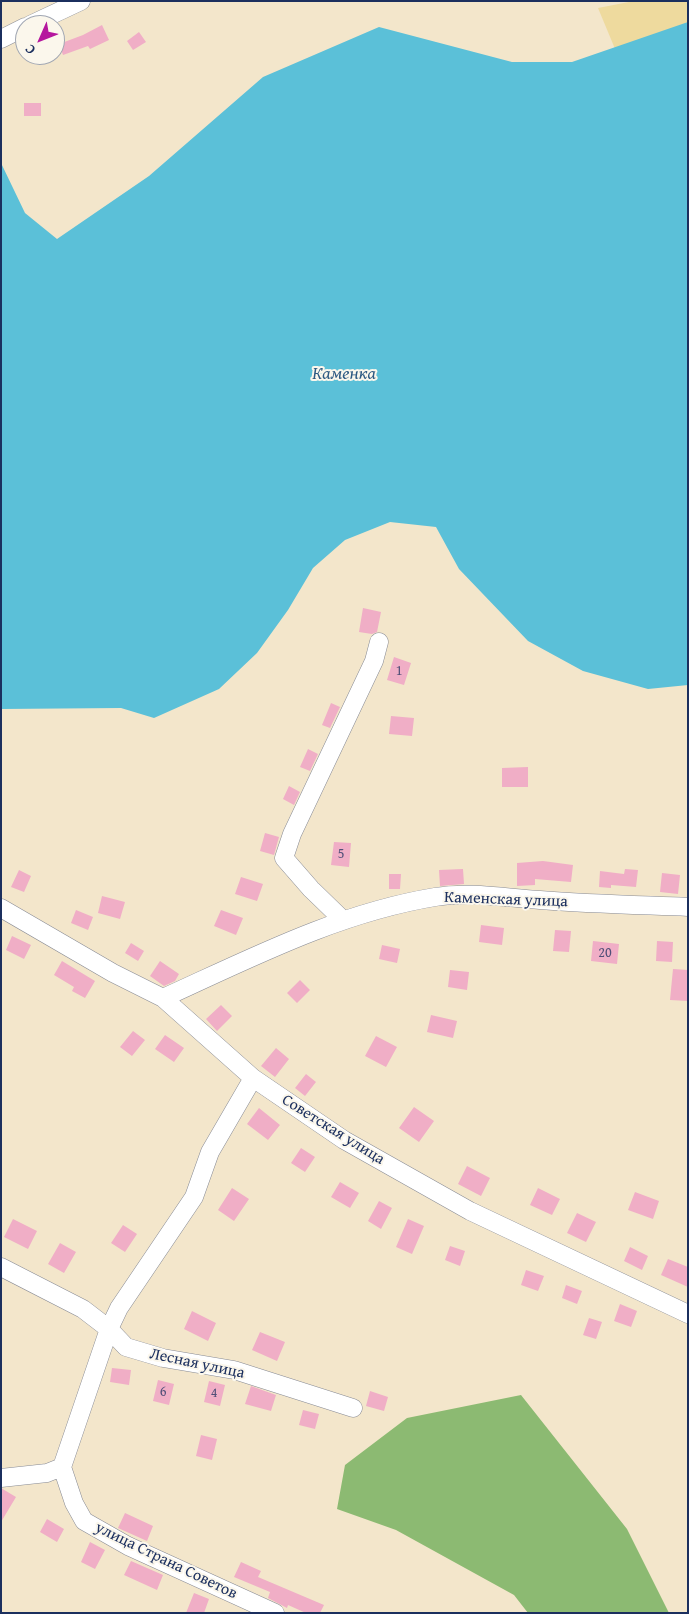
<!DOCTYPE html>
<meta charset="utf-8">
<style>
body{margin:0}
#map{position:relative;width:689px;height:1614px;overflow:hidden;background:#f3e6cb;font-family:"Gentium Book Plus",serif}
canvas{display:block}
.frame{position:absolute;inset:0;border:2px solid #1b2f5e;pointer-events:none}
.north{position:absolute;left:15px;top:15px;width:50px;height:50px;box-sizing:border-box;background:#fbf7ec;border:1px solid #a1a7b3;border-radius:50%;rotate:226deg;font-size:14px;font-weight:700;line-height:20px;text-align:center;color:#1b2f5e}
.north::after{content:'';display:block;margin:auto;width:18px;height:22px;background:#b5179e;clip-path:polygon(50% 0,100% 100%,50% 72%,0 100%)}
</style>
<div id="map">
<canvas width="689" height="1614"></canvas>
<div class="frame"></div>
<div class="north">С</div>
</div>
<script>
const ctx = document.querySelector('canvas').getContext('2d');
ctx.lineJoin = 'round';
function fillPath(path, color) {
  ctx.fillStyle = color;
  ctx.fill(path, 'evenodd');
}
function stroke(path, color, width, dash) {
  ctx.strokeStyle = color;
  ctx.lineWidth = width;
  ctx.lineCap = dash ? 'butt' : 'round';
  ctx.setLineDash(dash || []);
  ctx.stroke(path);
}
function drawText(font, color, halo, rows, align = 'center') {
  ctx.font = font + ' "Gentium Book Plus",serif';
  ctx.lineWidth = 4;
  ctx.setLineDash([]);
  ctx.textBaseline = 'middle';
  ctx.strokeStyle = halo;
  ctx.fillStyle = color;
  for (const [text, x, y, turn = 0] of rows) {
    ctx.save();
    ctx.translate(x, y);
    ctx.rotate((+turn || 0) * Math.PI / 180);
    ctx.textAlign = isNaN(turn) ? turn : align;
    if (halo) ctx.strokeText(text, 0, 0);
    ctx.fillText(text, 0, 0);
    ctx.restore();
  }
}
const forest = new Path2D(`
 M 521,1395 L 627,1529 L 669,1613 L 528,1613 L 514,1595 L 396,1530 L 337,1509 L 345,1465 L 407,1418 Z`);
const sand = new Path2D(`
 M 634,1 L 688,1 L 688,49 L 623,68 L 598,8 Z`);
const water = new Path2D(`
 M 688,22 L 688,685 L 648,689 L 583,671 L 528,641 L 459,569 L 436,527 L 390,522 L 345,540 L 313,568 L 288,610 L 257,653 L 219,689 L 154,718 L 121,708 L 1,709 L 1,163 L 25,213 L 57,239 L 149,176 L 263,77 L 379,27 L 512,62 L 572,62 Z`);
const building = new Path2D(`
 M 102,25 L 109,40 L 90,49 L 88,46 L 63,55 L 59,44 L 83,35 Z
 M 139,32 L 146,42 L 133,50 L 127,41 Z
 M 24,103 L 41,103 L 41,116 L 24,116 Z
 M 363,608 L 381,612 L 377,632 L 372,634 L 359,632 Z
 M 394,657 L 411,663 L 404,685 L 387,680 Z
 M 331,703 L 340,707 L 330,728 L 322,725 Z
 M 391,716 L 414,718 L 412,736 L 389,734 Z
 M 308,749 L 318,754 L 310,771 L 300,767 Z
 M 528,767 L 528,787 L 502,787 L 502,768 Z
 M 289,786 L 300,792 L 294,805 L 283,799 Z
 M 265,833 L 279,837 L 274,855 L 260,851 Z
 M 334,842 L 351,843 L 349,867 L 331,865 Z
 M 543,861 L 573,865 L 571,882 L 535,879 L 535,885 L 517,886 L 517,863 Z
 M 463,869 L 464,884 L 440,886 L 439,870 Z
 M 625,869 L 638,870 L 636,887 L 611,885 L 611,888 L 599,887 L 600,871 L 624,874 Z
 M 19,870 L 31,876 L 24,892 L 11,887 Z
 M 662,873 L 680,875 L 678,894 L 660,892 Z
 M 389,874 L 401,874 L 400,889 L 389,889 Z
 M 241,877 L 263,884 L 257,901 L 235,894 Z
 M 102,896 L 125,902 L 120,919 L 98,913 Z
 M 76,910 L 93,917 L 88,930 L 71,923 Z
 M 221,910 L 243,918 L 236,935 L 214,926 Z
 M 481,925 L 504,928 L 502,945 L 479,942 Z
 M 555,930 L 571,931 L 569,952 L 553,951 Z
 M 12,936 L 31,945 L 24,959 L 6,950 Z
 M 593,941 L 619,944 L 617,964 L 591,961 Z
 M 657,941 L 673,942 L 672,962 L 656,961 Z
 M 131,943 L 144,951 L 138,961 L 125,953 Z
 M 382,945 L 400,949 L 397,963 L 379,959 Z
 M 62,961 L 95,981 L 85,998 L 72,991 L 74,987 L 54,975 Z
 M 160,961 L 179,974 L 175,981 L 164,986 L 150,976 Z
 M 673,969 L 688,970 L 688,1001 L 670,1000 Z
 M 450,970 L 469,972 L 467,990 L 448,987 Z
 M 300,980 L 310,990 L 297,1003 L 287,993 Z
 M 221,1005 L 232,1016 L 217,1031 L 206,1019 Z
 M 431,1015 L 457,1021 L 453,1038 L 427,1032 Z
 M 133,1031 L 145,1040 L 132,1056 L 120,1047 Z
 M 165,1035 L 184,1048 L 174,1062 L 155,1049 Z
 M 376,1036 L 397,1047 L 386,1067 L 365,1056 Z
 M 276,1048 L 289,1059 L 275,1077 L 261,1066 Z
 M 306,1074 L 316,1082 L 305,1096 L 295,1088 Z
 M 414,1107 L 434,1121 L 419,1142 L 399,1128 Z
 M 259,1108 L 280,1125 L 268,1140 L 247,1124 Z
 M 301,1148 L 315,1157 L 305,1172 L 291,1163 Z
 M 467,1166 L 490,1178 L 481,1196 L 458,1184 Z
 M 340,1182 L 359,1193 L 350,1208 L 331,1197 Z
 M 232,1188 L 249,1199 L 234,1221 L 218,1210 Z
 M 538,1188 L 560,1199 L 552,1215 L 530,1205 Z
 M 635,1192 L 659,1201 L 653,1219 L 628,1210 Z
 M 379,1201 L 392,1208 L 381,1229 L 368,1221 Z
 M 577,1213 L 596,1222 L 586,1242 L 567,1233 Z
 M 13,1219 L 37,1231 L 28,1249 L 4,1237 Z
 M 408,1219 L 424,1226 L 412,1254 L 396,1247 Z
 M 123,1225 L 137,1234 L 125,1252 L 111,1243 Z
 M 60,1243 L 76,1252 L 64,1273 L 48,1264 Z
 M 450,1246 L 465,1251 L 460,1266 L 445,1260 Z
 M 630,1247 L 648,1256 L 642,1270 L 624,1261 Z
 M 668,1259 L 688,1267 L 688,1287 L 661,1275 Z
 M 526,1270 L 544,1276 L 538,1291 L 521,1285 Z
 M 566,1285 L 582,1291 L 577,1304 L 562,1298 Z
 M 620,1304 L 637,1311 L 631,1327 L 614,1321 Z
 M 192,1311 L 216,1323 L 208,1341 L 184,1329 Z
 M 589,1318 L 602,1322 L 596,1339 L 583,1335 Z
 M 260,1332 L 285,1342 L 277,1361 L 252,1350 Z
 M 112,1368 L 131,1370 L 129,1385 L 110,1382 Z
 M 158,1380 L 174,1384 L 169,1405 L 153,1401 Z
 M 209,1381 L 225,1385 L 220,1406 L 204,1402 Z
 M 251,1386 L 276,1395 L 271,1411 L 245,1404 Z
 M 370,1391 L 388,1397 L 384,1411 L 366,1406 Z
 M 303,1410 L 319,1414 L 315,1429 L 299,1425 Z
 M 201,1435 L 217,1439 L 212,1460 L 196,1456 Z
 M 1,1488 L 16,1497 L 1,1522 Z
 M 125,1513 L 153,1526 L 147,1541 L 118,1528 Z
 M 47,1519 L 64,1529 L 57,1542 L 40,1532 Z
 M 90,1542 L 105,1550 L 95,1569 L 81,1562 Z
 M 131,1561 L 163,1575 L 157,1590 L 124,1575 Z
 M 241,1562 L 261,1571 L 258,1577 L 324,1605 L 320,1613 L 306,1613 L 288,1605 L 287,1608 L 268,1598 L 270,1592 L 234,1577 Z
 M 194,1593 L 209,1599 L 204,1613 L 186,1613 Z`);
const minor = new Path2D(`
 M 30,25 L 81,1
 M 1,39 L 25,27
 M 1,908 L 113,973 L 163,998 L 253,1078 L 344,1140 L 470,1211 L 688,1314
 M 343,920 L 311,889 L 284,858 L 292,834 L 374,661 L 379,642
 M 163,998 C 251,958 338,913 435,897 C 469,891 506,898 540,900 C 590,904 639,905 688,907
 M 1,1267 L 83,1309 L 109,1329 L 126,1347 L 163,1358 L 234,1370 L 353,1408
 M 62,1467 L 74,1503 L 84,1521 L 128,1546 L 275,1613
 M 1,1478 L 47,1473 L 62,1467 L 109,1329 L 119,1308 L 194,1197 L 210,1152 L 253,1078`);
const numberNames = [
 ["1",399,671],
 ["5",341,854],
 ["20",605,953],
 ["6",163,1392],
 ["4",214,1393]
];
const streetNames = [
 ["Каменская улица",506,900,2],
 ["Советская улица",333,1130,32],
 ["Лесная улица",197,1364,12],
 ["улица Страна Советов",166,1561,26]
];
const waterNames = [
 ["Каменка",344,374]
];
fillPath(forest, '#8cba72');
fillPath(sand, '#eeda9e');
fillPath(water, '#5bc0d8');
fillPath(building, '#f0aec6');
stroke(minor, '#878a94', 19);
stroke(minor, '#fff', 18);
drawText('14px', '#504f78', null, numberNames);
drawText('16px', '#1b2f5e', '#fbf7ec', streetNames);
drawText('italic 18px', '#2e5a83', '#fbf7ec', waterNames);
</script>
